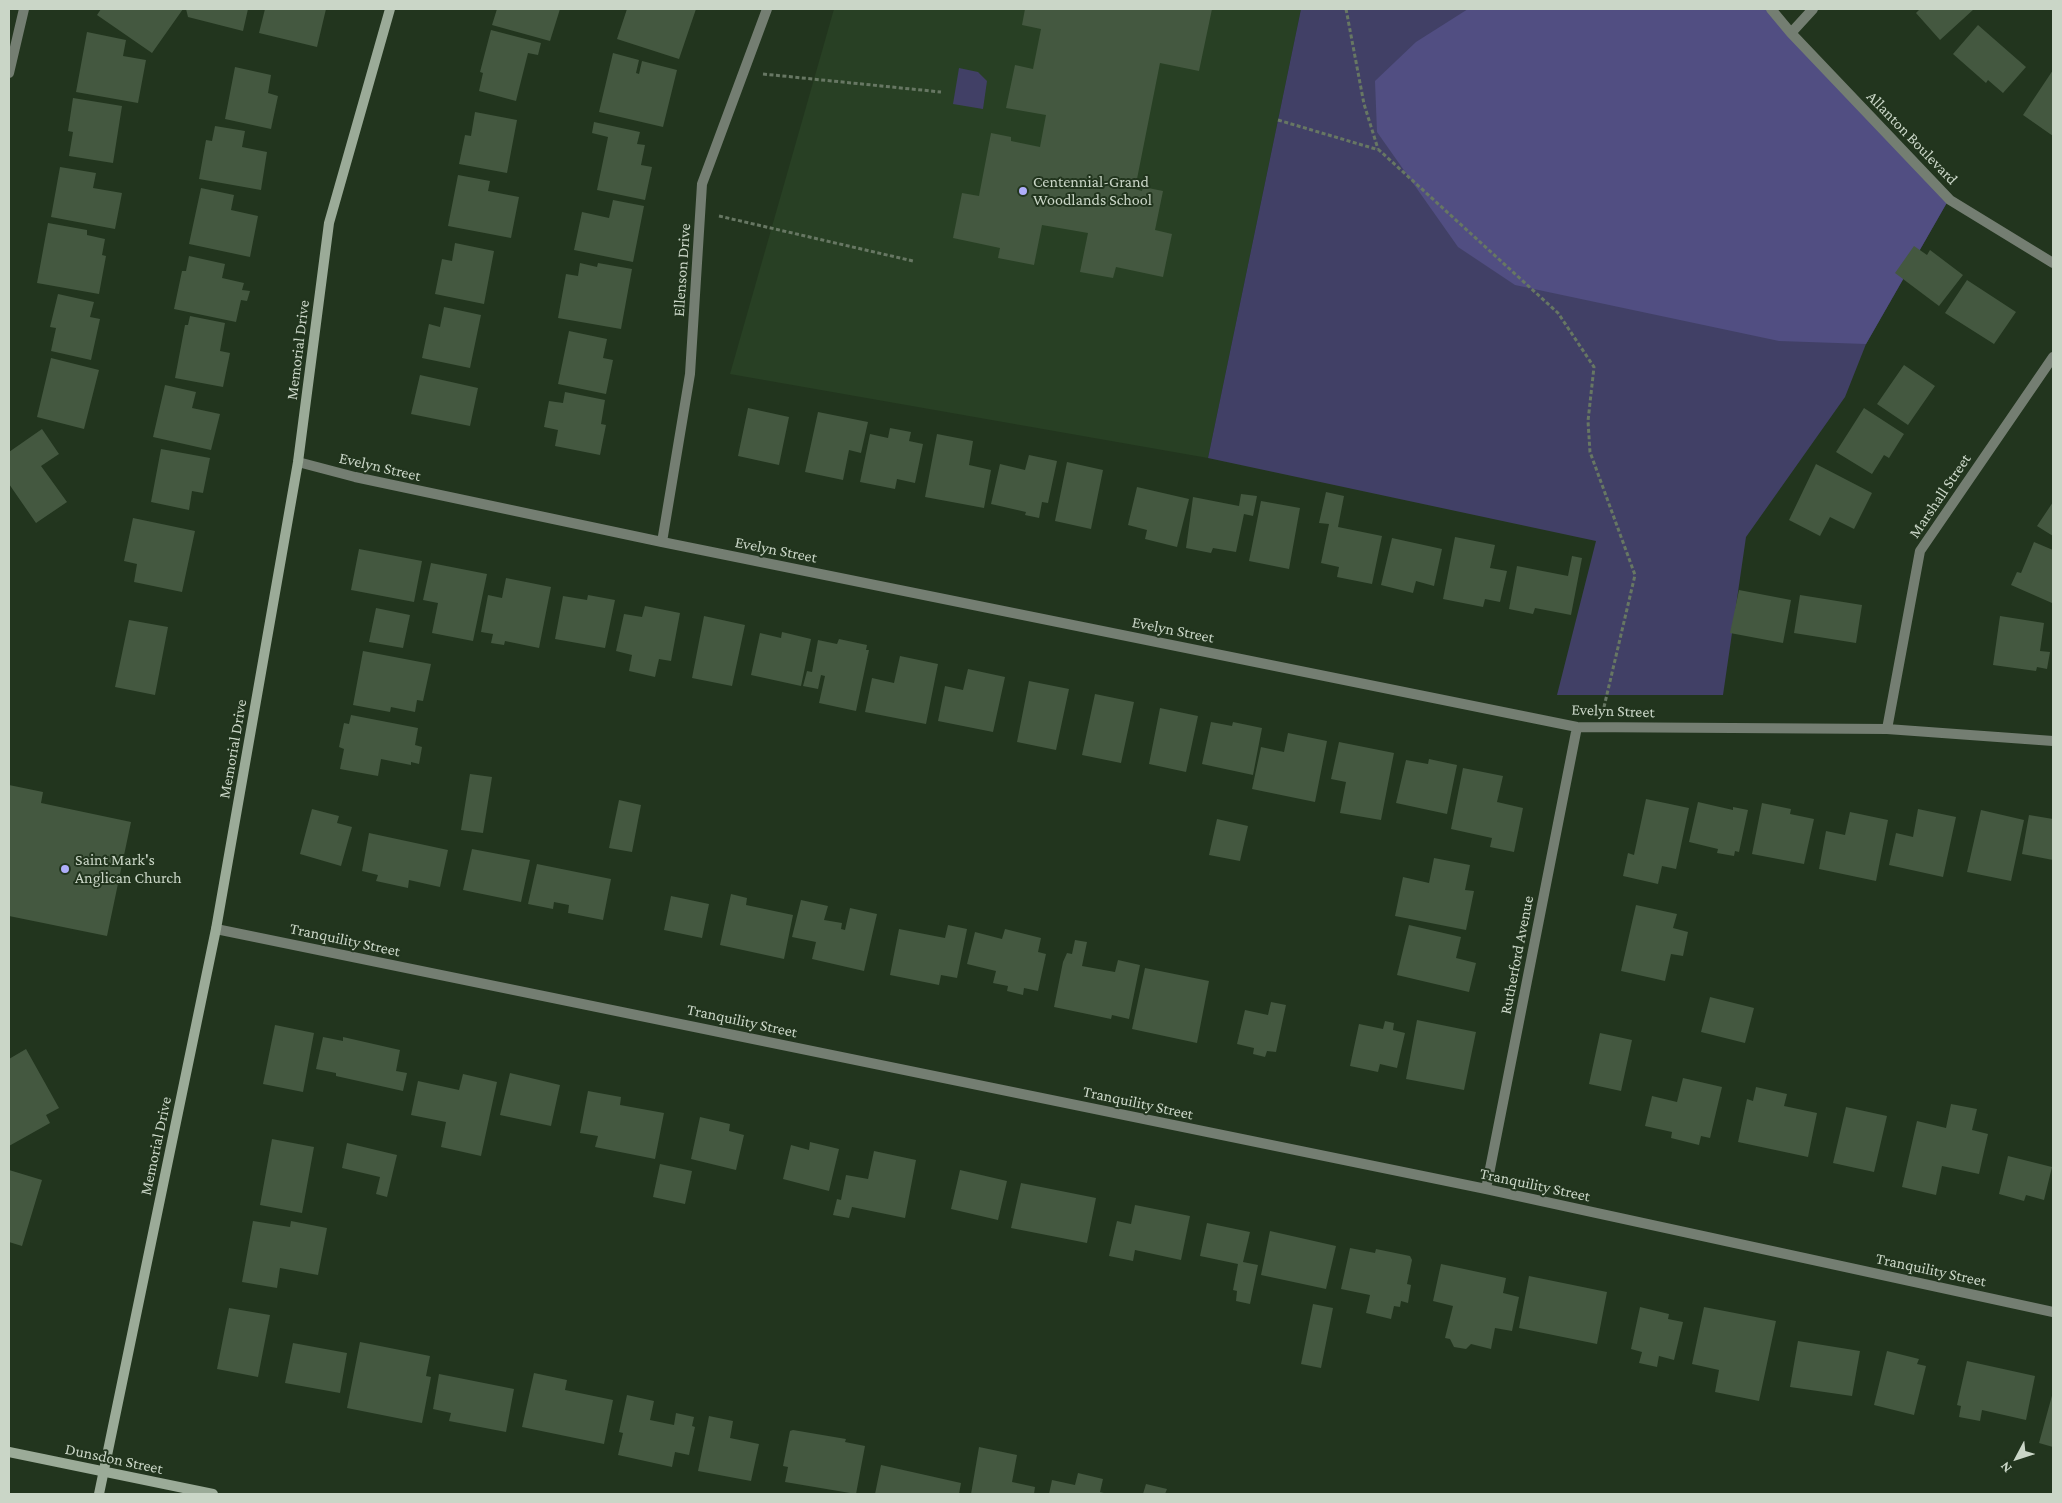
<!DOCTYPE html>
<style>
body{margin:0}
#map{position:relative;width:2062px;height:1503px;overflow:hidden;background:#22351e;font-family:"Crimson Pro",serif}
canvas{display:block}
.frame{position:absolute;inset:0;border:10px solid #cad6c7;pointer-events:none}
.north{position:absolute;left:1992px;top:1433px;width:50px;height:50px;-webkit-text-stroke:4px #22351e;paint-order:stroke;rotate:230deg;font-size:14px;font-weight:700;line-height:20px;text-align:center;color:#cad6c7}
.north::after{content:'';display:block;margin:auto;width:18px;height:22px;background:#cad6c7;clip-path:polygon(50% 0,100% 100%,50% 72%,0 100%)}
</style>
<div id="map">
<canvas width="2062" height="1503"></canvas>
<div class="frame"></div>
<div class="north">N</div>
</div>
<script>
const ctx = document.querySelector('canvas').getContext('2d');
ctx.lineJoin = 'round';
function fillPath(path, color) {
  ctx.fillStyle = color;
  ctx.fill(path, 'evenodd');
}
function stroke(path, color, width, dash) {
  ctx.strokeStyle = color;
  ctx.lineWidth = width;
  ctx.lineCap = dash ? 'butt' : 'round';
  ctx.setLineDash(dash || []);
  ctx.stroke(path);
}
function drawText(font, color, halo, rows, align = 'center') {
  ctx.font = font + ' "Crimson Pro",serif';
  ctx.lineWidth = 4;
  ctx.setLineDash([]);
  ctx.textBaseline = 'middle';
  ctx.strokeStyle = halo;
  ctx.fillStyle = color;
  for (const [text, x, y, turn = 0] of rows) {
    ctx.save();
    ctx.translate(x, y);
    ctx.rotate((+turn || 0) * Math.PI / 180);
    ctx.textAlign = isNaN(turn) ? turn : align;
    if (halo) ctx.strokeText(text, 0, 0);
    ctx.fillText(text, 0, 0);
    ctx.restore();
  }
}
const built = new Path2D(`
 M 834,9 L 1301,9 L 1208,458 L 730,374 Z`);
const green = new Path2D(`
 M 1301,9 L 1769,9 L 1949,199 L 1866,344 L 1845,397 L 1746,537 L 1723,695 L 1557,695 L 1596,541 L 1208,458 Z
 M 959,68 L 978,72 L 987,81 L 983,109 L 953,104 Z`);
const forest = new Path2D(`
 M 1468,9 L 1769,9 L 1949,199 L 1866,344 L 1779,341 L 1515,285 L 1458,247 L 1377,132 L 1375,81 L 1416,42 Z`);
const building = new Path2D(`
 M 101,9 L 183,9 L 152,53 L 97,15 Z
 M 186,9 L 248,9 L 243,31 L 188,17 Z
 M 265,9 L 326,9 L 317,47 L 259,33 Z
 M 497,9 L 560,9 L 550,41 L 492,25 Z
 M 627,9 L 696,9 L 679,59 L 617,39 Z
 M 1025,9 L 1212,9 L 1199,71 L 1160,63 L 1135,189 L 1142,191 L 1143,187 L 1163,191 L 1155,230 L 1172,234 L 1163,277 L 1116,267 L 1113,278 L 1080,272 L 1088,233 L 1042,225 L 1034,265 L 998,258 L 1000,248 L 953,238 L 962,193 L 979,196 L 991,133 L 1011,137 L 1011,141 L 1040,147 L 1046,115 L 1006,108 L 1015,65 L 1033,69 L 1041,29 L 1022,25 Z
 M 1920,9 L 1974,9 L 1940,40 L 1916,13 Z
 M 1978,25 L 2026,67 L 2003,93 L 1988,80 L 1986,83 L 1953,54 Z
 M 491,30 L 541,43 L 538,55 L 528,53 L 516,101 L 479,91 L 483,73 L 480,72 Z
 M 87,32 L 126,40 L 123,56 L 146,60 L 138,103 L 76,92 Z
 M 613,53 L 639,60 L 636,73 L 639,74 L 642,61 L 677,70 L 663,127 L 599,112 Z
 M 235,67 L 271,75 L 268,93 L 278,96 L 271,129 L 225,119 Z
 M 2053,70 L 2053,136 L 2023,115 Z
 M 73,98 L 122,106 L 113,163 L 69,156 L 73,132 L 68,131 Z
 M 475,112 L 517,120 L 507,173 L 459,164 L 465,135 L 471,136 Z
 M 594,122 L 640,132 L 637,144 L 645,145 L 641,165 L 652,167 L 645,200 L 597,190 L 608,137 L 592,133 Z
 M 215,126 L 245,131 L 242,147 L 267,152 L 261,190 L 199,179 L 206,140 L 212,141 Z
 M 60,167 L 96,173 L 93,188 L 122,193 L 115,229 L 51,217 Z
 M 458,175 L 490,181 L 488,191 L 519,197 L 511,238 L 448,226 Z
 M 201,188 L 234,195 L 231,210 L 258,216 L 250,257 L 189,244 Z
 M 613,200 L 644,206 L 633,262 L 574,250 L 582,212 L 609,218 Z
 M 48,223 L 87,230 L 87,235 L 105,239 L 102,255 L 106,256 L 99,294 L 37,283 Z
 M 455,243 L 494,251 L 484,304 L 435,294 L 442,259 L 452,261 Z
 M 1914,246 L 1927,255 L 1930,250 L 1963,275 L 1939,306 L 1895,273 Z
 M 189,256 L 225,264 L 222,278 L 244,283 L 242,290 L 250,291 L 247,301 L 241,300 L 236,322 L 174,309 L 182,271 L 186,271 Z
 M 580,263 L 597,267 L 598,263 L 632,269 L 621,329 L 558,318 L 566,274 L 578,276 Z
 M 1967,280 L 2016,312 L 1994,344 L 1945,313 Z
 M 58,294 L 94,302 L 90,317 L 100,319 L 91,360 L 51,351 L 56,328 L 50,327 Z
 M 444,307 L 481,315 L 470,368 L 422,358 L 429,324 L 440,327 Z
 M 190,316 L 225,323 L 220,351 L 230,353 L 223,387 L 175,378 L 185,325 L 188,325 Z
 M 569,331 L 607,339 L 603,358 L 613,360 L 606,394 L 558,384 Z
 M 51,358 L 99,370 L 84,429 L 37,417 Z
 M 1904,365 L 1935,386 L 1908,425 L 1877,404 Z
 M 420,375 L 478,388 L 470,426 L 411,414 Z
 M 165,385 L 196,392 L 192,408 L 220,414 L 211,450 L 153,437 Z
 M 565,392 L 605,400 L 601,424 L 606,425 L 600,455 L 555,446 L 558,430 L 544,427 L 549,401 L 563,403 Z
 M 748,408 L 789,417 L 779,465 L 738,456 Z
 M 1864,408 L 1904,434 L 1889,458 L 1884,455 L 1872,474 L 1836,452 Z
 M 818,412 L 868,422 L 861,453 L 849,450 L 843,480 L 805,472 Z
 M 890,428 L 911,432 L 909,441 L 923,444 L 915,483 L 897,479 L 895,489 L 860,482 L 870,434 L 888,438 Z
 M 42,429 L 59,454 L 41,466 L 67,502 L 36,523 L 9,484 L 9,452 Z
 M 937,434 L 973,441 L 969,465 L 991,470 L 984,508 L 925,497 Z
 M 161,449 L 210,458 L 203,493 L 192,491 L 189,510 L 151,502 Z
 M 1029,455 L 1057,461 L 1048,503 L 1042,502 L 1039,518 L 1025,515 L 1026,512 L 991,504 L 1000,464 L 1025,470 Z
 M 1067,462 L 1103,470 L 1091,529 L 1055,521 Z
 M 1816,464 L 1872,493 L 1854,529 L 1830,517 L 1820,536 L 1789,520 Z
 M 1137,487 L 1189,499 L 1177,547 L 1145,539 L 1147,530 L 1128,525 Z
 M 1326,492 L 1344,496 L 1338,527 L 1382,536 L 1372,584 L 1337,577 L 1339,567 L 1321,563 L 1329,524 L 1319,523 Z
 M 1241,494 L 1257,496 L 1253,516 L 1244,514 L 1236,552 L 1213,548 L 1211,553 L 1186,548 L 1193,497 L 1239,506 Z
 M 1261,501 L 1300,508 L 1289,569 L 1249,561 Z
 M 2053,502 L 2053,536 L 2037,526 Z
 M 133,518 L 195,531 L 182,592 L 134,582 L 137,564 L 124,561 Z
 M 1455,537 L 1495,545 L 1490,568 L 1507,571 L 1500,602 L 1485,599 L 1483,607 L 1443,599 Z
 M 1392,538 L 1442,549 L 1434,586 L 1416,581 L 1413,593 L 1381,585 Z
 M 2034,542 L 2053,550 L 2052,603 L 2011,585 L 2017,572 L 2021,573 Z
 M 359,549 L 422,561 L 414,602 L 351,590 Z
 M 1572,556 L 1582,558 L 1571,615 L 1535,608 L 1533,614 L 1509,609 L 1517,566 L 1568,576 Z
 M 431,563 L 487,574 L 473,641 L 432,633 L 438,603 L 423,600 Z
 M 506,578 L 551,587 L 539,648 L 505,641 L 504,645 L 491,643 L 493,634 L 481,632 L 488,595 L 502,598 Z
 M 1739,590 L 1791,600 L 1783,643 L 1730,633 Z
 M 588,595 L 615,600 L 605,648 L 555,639 L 563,596 L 587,600 Z
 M 1800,595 L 1862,605 L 1856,643 L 1794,633 Z
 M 645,606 L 680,613 L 671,661 L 659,659 L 655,677 L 629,671 L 632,655 L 616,651 L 624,614 L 642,617 Z
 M 376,608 L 410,615 L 403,648 L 369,642 Z
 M 704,616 L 745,625 L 732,686 L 692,678 Z
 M 2000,616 L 2044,623 L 2040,651 L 2050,652 L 2047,669 L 2037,667 L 2036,671 L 1993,665 Z
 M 129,620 L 168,627 L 155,695 L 115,687 Z
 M 782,632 L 811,639 L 801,686 L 751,675 L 760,633 L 781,638 Z
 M 839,639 L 867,645 L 866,650 L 869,650 L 856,711 L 819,703 L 825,676 L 821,675 L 818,689 L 803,686 L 807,671 L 812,672 L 818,640 L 837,644 Z
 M 363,651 L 431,664 L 423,701 L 417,700 L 415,712 L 391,707 L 390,712 L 353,705 Z
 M 900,656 L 938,664 L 926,724 L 865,712 L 872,678 L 894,683 Z
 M 968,669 L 1005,677 L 993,732 L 938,721 L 945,686 L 963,690 Z
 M 1029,681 L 1069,689 L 1056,750 L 1017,742 Z
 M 1095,694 L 1134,702 L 1121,763 L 1082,755 Z
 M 1160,708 L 1198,716 L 1186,772 L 1149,764 Z
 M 351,715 L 418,728 L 415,745 L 422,747 L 419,764 L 411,762 L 411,765 L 381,759 L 378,776 L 340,769 L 344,749 L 339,747 L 344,723 L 349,724 Z
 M 1211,722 L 1232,726 L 1233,722 L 1262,728 L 1253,775 L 1202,764 Z
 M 1288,733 L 1327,741 L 1315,802 L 1252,789 L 1261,747 L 1284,752 Z
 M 1339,742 L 1394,753 L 1381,820 L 1340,813 L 1346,782 L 1331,779 Z
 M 1429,759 L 1457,765 L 1447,814 L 1396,803 L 1406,760 L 1428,764 Z
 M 1463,768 L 1503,776 L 1497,802 L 1523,808 L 1514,852 L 1490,847 L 1492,838 L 1451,829 Z
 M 470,774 L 492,777 L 483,833 L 461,830 Z
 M 9,785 L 43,792 L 41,803 L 131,822 L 107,936 L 9,916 Z
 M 1646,799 L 1689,808 L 1676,869 L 1662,866 L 1658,884 L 1623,876 L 1628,853 L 1634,855 Z
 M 619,800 L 641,805 L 632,852 L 609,848 Z
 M 1698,802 L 1733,810 L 1733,807 L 1748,810 L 1739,852 L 1735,851 L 1734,856 L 1717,853 L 1718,849 L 1689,842 Z
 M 1762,803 L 1791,809 L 1790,814 L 1814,819 L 1804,864 L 1752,854 Z
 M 312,809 L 339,816 L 337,823 L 352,827 L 341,866 L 300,854 Z
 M 1918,809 L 1956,817 L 1943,877 L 1889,865 L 1896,833 L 1913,837 Z
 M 1981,810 L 2024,820 L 2011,881 L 1967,872 Z
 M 1850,812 L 1888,820 L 1876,881 L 1819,869 L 1826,831 L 1845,835 Z
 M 2029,815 L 2053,819 L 2053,860 L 2022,854 Z
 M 1217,819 L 1248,826 L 1240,861 L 1209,855 Z
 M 369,833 L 448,850 L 440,887 L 409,880 L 408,888 L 376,881 L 378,875 L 362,871 Z
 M 472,849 L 530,860 L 521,902 L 463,890 Z
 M 1434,858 L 1470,865 L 1465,890 L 1474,891 L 1466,930 L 1395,916 L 1403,877 L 1429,883 Z
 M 537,864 L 611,879 L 603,920 L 568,913 L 569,905 L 554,902 L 553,909 L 528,904 Z
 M 731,894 L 747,898 L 746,905 L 793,915 L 784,959 L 720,945 Z
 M 671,896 L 709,904 L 702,938 L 664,930 Z
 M 801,900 L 828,906 L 824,920 L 842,923 L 841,929 L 845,930 L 850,908 L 877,914 L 864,971 L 812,959 L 816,942 L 792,937 Z
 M 1636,905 L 1677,914 L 1673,928 L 1688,932 L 1683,956 L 1671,954 L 1665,981 L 1621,971 Z
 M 948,925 L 967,929 L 957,978 L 941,975 L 939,985 L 890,975 L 899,929 L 945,938 Z
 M 1409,925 L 1461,937 L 1456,958 L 1476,963 L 1469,992 L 1397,975 Z
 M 1005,929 L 1041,938 L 1038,952 L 1046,954 L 1038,991 L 1024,988 L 1023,995 L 1007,991 L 1008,986 L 993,983 L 996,971 L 967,964 L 975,932 L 1002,939 Z
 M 1075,940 L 1087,942 L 1082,966 L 1115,972 L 1118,960 L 1140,965 L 1129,1019 L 1112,1015 L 1111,1019 L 1054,1007 L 1063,962 L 1067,953 L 1072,954 Z
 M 1145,968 L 1209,981 L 1197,1043 L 1132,1029 Z
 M 1710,997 L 1754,1008 L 1745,1043 L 1701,1032 Z
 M 1271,1002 L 1286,1005 L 1276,1052 L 1267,1051 L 1265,1057 L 1253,1054 L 1254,1048 L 1237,1044 L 1245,1010 L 1268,1015 Z
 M 1417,1020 L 1476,1032 L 1464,1090 L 1406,1079 Z
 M 1385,1021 L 1394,1023 L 1393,1030 L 1405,1033 L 1397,1068 L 1380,1064 L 1378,1072 L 1350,1066 L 1359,1024 L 1383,1029 Z
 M 275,1025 L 314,1033 L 303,1092 L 263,1084 Z
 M 1600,1033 L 1632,1040 L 1621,1091 L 1589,1084 Z
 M 323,1037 L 343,1041 L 343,1037 L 400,1050 L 396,1071 L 407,1073 L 403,1091 L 336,1076 L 336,1073 L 316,1069 Z
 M 26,1049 L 59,1108 L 46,1115 L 50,1123 L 9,1146 L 9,1059 Z
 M 510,1073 L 560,1085 L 551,1126 L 500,1115 Z
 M 463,1074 L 497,1082 L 481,1156 L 441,1147 L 446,1122 L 411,1115 L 418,1081 L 459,1090 Z
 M 1683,1078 L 1722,1087 L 1710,1138 L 1701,1136 L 1699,1145 L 1671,1138 L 1672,1132 L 1645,1126 L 1652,1096 L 1677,1102 Z
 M 1756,1087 L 1787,1094 L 1784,1106 L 1817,1113 L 1808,1157 L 1738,1142 L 1747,1099 L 1753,1101 Z
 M 588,1091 L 621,1097 L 620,1105 L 664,1113 L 655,1159 L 595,1147 L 598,1136 L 580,1133 Z
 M 1951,1104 L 1977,1109 L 1972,1130 L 1988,1134 L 1979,1174 L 1942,1166 L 1936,1195 L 1902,1187 L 1917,1121 L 1946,1128 Z
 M 1846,1107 L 1887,1116 L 1874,1172 L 1833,1163 Z
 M 700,1117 L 730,1124 L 729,1131 L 744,1135 L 736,1170 L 691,1159 Z
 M 272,1139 L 314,1147 L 302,1213 L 260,1205 Z
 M 810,1142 L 839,1149 L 829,1191 L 783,1179 L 791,1145 L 809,1150 Z
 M 347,1143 L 397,1155 L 387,1197 L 376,1194 L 380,1177 L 342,1168 Z
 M 874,1151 L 916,1160 L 905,1218 L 852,1207 L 849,1218 L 833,1215 L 837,1199 L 841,1200 L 846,1175 L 868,1179 Z
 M 2008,1156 L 2052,1167 L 2044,1200 L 2026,1195 L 2024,1201 L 1999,1194 Z
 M 660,1164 L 692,1171 L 685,1204 L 653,1197 Z
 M 9,1170 L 42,1180 L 22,1246 L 9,1242 Z
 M 960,1170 L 1007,1181 L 998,1220 L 951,1209 Z
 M 1021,1183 L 1096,1198 L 1087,1243 L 1011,1228 Z
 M 1135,1205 L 1190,1216 L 1181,1260 L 1135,1250 L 1133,1261 L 1109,1256 L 1117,1221 L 1131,1224 Z
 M 253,1221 L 290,1227 L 291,1221 L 327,1228 L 318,1275 L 280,1268 L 277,1288 L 242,1282 Z
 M 1207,1223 L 1250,1232 L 1243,1262 L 1258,1265 L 1250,1304 L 1236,1301 L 1237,1291 L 1233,1290 L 1238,1264 L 1200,1256 Z
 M 1270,1231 L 1336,1246 L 1326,1289 L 1261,1275 Z
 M 1350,1248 L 1375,1253 L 1376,1249 L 1410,1256 L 1412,1260 L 1407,1284 L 1411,1285 L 1408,1303 L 1401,1301 L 1400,1307 L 1394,1306 L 1391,1319 L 1366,1313 L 1370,1295 L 1341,1289 Z
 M 1441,1264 L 1506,1278 L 1503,1293 L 1519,1297 L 1512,1331 L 1495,1328 L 1491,1349 L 1471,1344 L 1466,1349 L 1454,1347 L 1450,1339 L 1445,1338 L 1453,1306 L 1433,1301 Z
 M 1529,1276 L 1607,1292 L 1597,1344 L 1519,1328 Z
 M 1313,1304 L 1333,1308 L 1321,1368 L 1301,1364 Z
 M 1640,1307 L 1669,1314 L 1668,1319 L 1683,1322 L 1674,1360 L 1659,1356 L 1657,1367 L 1639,1363 L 1642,1352 L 1631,1349 Z
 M 1704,1307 L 1776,1321 L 1759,1401 L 1715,1392 L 1719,1370 L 1692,1364 Z
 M 229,1308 L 270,1315 L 258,1377 L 217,1369 Z
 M 1798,1341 L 1860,1351 L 1852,1396 L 1790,1387 Z
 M 360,1342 L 430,1356 L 426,1376 L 431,1377 L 422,1423 L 347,1408 Z
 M 293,1343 L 347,1353 L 340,1393 L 285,1383 Z
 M 1887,1351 L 1919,1359 L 1917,1364 L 1926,1366 L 1914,1415 L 1874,1405 Z
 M 1967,1361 L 2035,1376 L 2026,1420 L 1982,1410 L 1980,1421 L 1959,1417 L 1961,1406 L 1957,1405 Z
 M 534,1373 L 567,1380 L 565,1390 L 613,1400 L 604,1444 L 522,1427 Z
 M 439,1374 L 514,1389 L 506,1432 L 449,1421 L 451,1413 L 433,1409 Z
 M 2053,1392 L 2053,1447 L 2039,1443 Z
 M 627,1395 L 654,1401 L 650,1420 L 674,1425 L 676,1413 L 694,1417 L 692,1426 L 695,1427 L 689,1455 L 675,1452 L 672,1467 L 618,1455 L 623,1433 L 619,1432 Z
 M 709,1416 L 733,1421 L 730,1438 L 759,1444 L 751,1481 L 698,1471 Z
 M 793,1430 L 846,1439 L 845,1442 L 865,1446 L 856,1494 L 785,1482 L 788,1467 L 783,1466 L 790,1431 Z
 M 979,1447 L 1017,1455 L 1012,1482 L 1035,1487 L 1034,1494 L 971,1494 Z
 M 881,1465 L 961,1483 L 959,1494 L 875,1494 Z
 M 1078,1473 L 1103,1479 L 1100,1492 L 1108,1494 L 1049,1494 L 1052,1480 L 1075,1485 Z
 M 1146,1484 L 1167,1489 L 1165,1494 L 1143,1494 Z`);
const path = new Path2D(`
 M 1346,9 L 1364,104 L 1378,149
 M 763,74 L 941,92
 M 1278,120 L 1379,150 L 1558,313 L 1594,367 L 1588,421 L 1590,452 L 1635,575 L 1604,707
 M 719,216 L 913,261`);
const street = new Path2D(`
 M 1771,9 L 1791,33 L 1950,200 L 2053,263
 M 1791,33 L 1813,9
 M 9,73 L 24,9
 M 298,462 L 355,477 L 662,542 L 1577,727 L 1887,729 L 2053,741
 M 662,542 L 690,374 L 702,184 L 767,9
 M 1887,729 L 1920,551 L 2053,357
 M 216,929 L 1486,1189 L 2053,1312
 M 1486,1189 L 1577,727`);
const secondary = new Path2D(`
 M 9,1452 L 213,1494
 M 99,1494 L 216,929 L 298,462 L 329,223 L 390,9`);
const markers = [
 [1023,191,5,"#afaefa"],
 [65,869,5,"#afaefa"]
];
const streetNames = [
 ["Allanton Boulevard",1912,138,46],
 ["Ellenson Drive",682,270,-86],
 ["Memorial Drive",298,350,-83],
 ["Evelyn Street",380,467,13],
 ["Marshall Street",1940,496,-56],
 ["Evelyn Street",776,550,11],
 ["Evelyn Street",1173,630,11],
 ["Evelyn Street",1613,711,2],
 ["Memorial Drive",233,749,-80],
 ["Tranquility Street",345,940,12],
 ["Rutherford Avenue",1517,955,-79],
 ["Tranquility Street",742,1021,12],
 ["Tranquility Street",1138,1103,12],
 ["Memorial Drive",156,1146,-78],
 ["Tranquility Street",1535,1185,12],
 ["Tranquility Street",1931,1270,12],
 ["Dunsdon Street",114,1459,12]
];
const poiNames = [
 ["Centennial-Grand",1033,182],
 ["Woodlands School",1033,200],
 ["Saint Mark's",75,860],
 ["Anglican Church",75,878]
];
fillPath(built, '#284024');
fillPath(green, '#414066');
fillPath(forest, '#514e82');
fillPath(building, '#445840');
stroke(path, '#677763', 3, [4, 2.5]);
stroke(street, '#747e72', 10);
stroke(secondary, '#9bab98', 10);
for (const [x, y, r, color] of markers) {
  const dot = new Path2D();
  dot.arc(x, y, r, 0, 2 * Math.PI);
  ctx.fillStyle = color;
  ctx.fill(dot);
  stroke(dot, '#22351e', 2);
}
drawText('16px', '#cad6c7', '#22351e', streetNames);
drawText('16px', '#cad6c7', '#22351e', poiNames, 'left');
</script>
